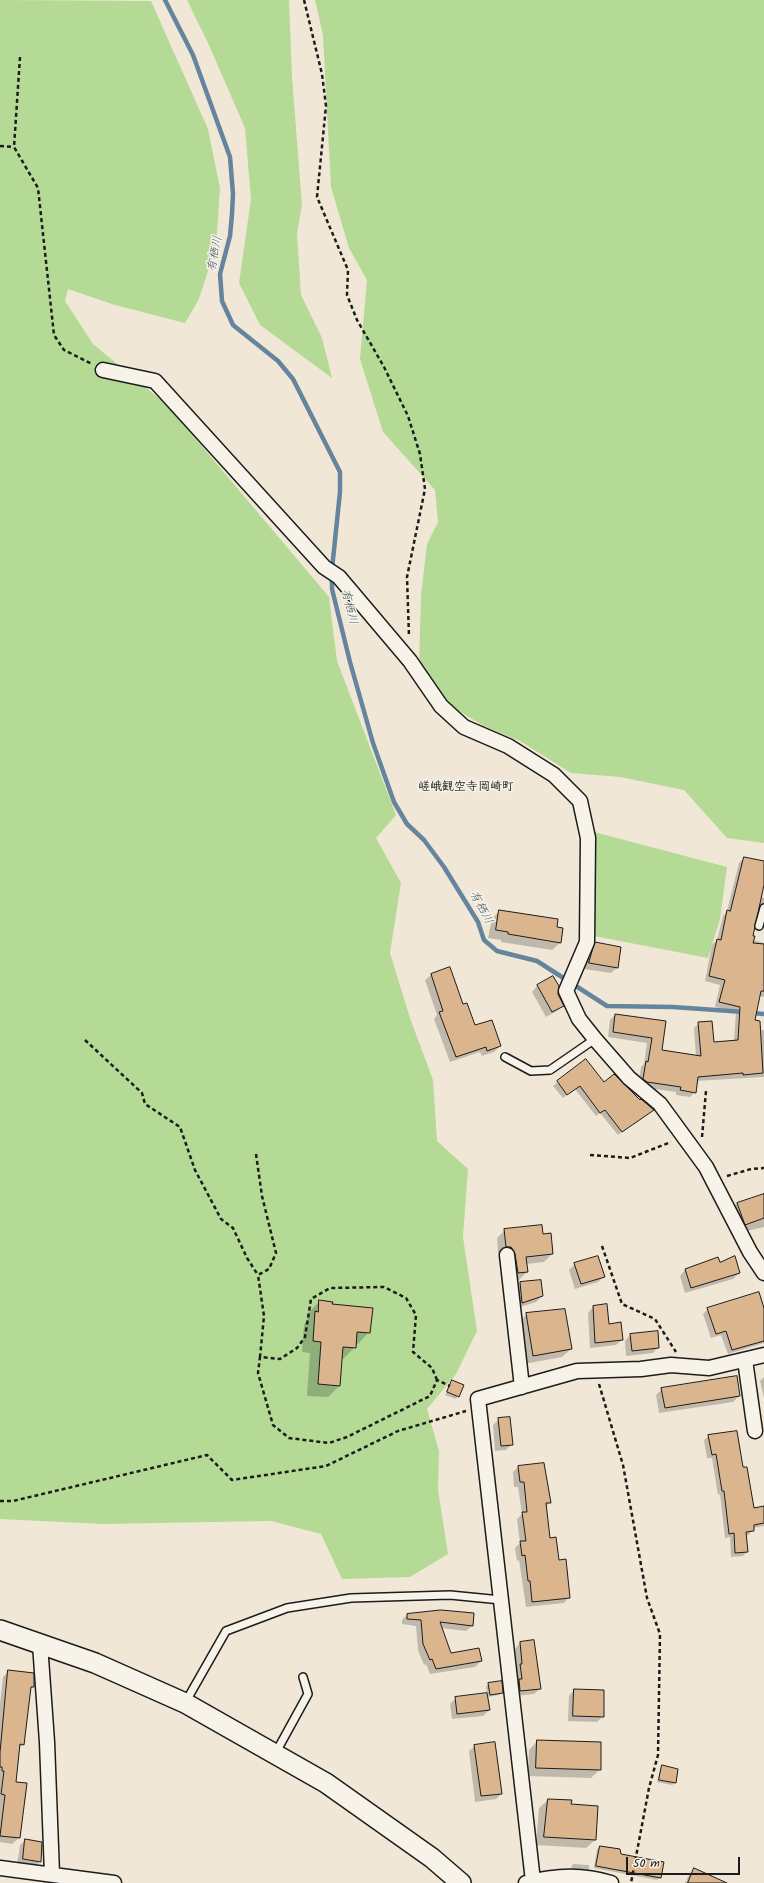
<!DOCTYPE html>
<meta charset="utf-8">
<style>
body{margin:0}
#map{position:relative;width:764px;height:1883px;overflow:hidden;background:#f1e7d6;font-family:Kalam,sans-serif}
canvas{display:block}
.scale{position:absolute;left:626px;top:1857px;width:114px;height:18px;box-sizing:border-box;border:2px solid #1c1c1c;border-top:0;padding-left:5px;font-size:12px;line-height:14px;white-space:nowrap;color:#1c1c1c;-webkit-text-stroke:3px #f7f3e8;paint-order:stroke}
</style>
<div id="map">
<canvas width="764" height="1883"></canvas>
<div class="scale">50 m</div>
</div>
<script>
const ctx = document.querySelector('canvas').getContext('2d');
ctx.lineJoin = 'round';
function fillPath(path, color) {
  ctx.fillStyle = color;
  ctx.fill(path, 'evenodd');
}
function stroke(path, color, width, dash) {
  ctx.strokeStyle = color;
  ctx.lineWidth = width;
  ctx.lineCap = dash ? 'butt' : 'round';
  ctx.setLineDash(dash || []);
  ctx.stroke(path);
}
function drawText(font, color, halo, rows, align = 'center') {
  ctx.font = font + ' Kalam,"Klee One",sans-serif';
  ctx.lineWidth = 3;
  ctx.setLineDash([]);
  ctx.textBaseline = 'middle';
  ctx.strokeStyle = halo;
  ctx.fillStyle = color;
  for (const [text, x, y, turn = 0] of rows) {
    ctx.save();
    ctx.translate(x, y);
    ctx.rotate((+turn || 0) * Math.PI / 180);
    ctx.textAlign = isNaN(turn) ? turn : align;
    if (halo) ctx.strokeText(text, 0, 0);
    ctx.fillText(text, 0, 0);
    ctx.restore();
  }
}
const green = new Path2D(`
 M 0,0 L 151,1 L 208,129 L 220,188 L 216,246 L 199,299 L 185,323 L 115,305 L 68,289 L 65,301 L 93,344 L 168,406 L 329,597 L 337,661 L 396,815 L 376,838 L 401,883 L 390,953 L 410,1018 L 433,1080 L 437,1141 L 468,1169 L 463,1237 L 477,1331 L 456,1374 L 427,1409 L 439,1451 L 438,1490 L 448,1554 L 410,1577 L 342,1579 L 321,1534 L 271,1521 L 102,1524 L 0,1519 Z
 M 187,0 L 289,0 L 292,77 L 302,205 L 297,233 L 301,295 L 322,338 L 332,378 L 260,325 L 239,283 L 251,199 L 245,128 L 208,43 Z
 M 315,0 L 764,0 L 764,843 L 727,838 L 684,790 L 620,777 L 571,773 L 520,741 L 484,726 L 452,707 L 419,669 L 421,595 L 427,544 L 438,522 L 435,490 L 383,432 L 360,359 L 367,280 L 349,248 L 331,187 L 323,35 Z
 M 594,832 L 727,867 L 720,919 L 708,958 L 594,936 Z`);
const shadow = new Path2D(`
 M 744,858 L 764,862 L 764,882 L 761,897 L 764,898 L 764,920 L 763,910 L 759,908 L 753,924 L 753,940 L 764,943 L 764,997 L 759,996 L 753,1021 L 758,1031 L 764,1030 L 764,1077 L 696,1081 L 695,1092 L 690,1097 L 676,1095 L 676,1092 L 642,1087 L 639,1084 L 641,1067 L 644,1064 L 647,1043 L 608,1037 L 610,1020 L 615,1015 L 664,1022 L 661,1051 L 696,1056 L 694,1028 L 699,1023 L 713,1043 L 734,1041 L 736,1011 L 715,1007 L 720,985 L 705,981 L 712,945 L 717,940 L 723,916 L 727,911 L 739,863 Z
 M 499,911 L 556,928 L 560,943 L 552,950 L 501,942 L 501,940 L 488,938 L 492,919 Z
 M 596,944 L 617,968 L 611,973 L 584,969 L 590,949 Z
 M 450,969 L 462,1005 L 474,1027 L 500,1046 L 494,1052 L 482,1056 L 480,1052 L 450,1062 L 434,1019 L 437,1015 L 425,980 L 431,975 Z
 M 553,978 L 562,1006 L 557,1011 L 546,1017 L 532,992 L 537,986 Z
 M 586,1060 L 604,1084 L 640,1101 L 652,1110 L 618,1135 L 600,1113 L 596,1116 L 575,1089 L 563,1098 L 553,1086 Z
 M 764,1196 L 764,1227 L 742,1232 L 732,1209 L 737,1203 Z
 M 505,1230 L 542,1235 L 552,1254 L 544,1262 L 526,1264 L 527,1272 L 519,1280 L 510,1280 L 503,1255 L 498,1254 L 497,1238 Z
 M 719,1263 L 739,1273 L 733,1279 L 685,1293 L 680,1276 L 685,1270 Z
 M 575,1264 L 604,1276 L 598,1282 L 575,1289 L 569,1270 Z
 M 520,1283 L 542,1296 L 536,1302 L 517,1308 L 515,1288 Z
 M 319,1302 L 331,1305 L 369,1332 L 358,1344 L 355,1344 L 355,1347 L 343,1359 L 341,1359 L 339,1386 L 328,1397 L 307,1396 L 310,1353 L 302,1352 L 304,1324 L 307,1321 L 308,1313 Z
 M 593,1307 L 622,1340 L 616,1345 L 590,1348 L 588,1313 Z
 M 708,1309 L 764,1310 L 764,1343 L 728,1354 L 721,1335 L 711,1338 L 703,1314 Z
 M 527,1314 L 571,1349 L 562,1357 L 524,1364 L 518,1323 Z
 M 630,1335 L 658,1347 L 653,1353 L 626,1356 L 625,1341 Z
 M 764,1377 L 764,1398 L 760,1381 Z
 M 452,1382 L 463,1386 L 456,1399 L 445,1395 Z
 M 662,1389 L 739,1396 L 733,1402 L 659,1413 L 656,1395 Z
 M 499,1419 L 512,1444 L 506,1450 L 495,1451 L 493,1425 Z
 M 709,1436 L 742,1468 L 753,1509 L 764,1507 L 764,1526 L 753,1528 L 749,1535 L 745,1535 L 747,1552 L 743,1556 L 731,1557 L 730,1537 L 725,1538 L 720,1494 L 718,1495 L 712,1458 L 707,1458 L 704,1440 Z
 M 543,1464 L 550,1502 L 545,1507 L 549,1539 L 569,1597 L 564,1603 L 526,1607 L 519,1560 L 517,1561 L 515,1548 L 520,1543 L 517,1519 L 522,1514 L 518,1487 L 514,1487 L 513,1472 L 518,1467 Z
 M 407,1615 L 472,1626 L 466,1631 L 441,1628 L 451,1654 L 481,1661 L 475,1667 L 430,1674 L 426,1664 L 424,1665 L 418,1650 L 416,1626 L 402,1624 L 402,1620 Z
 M 520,1643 L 540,1689 L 534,1694 L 514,1696 L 515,1671 L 517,1668 L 515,1649 Z
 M 9,1671 L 33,1687 L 30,1690 L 23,1744 L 19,1748 L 14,1782 L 19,1838 L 12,1844 L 0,1842 L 0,1704 L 3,1677 Z
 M 489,1684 L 502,1693 L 499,1695 L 487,1697 L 489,1710 L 483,1716 L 452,1719 L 450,1704 L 456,1698 L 487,1694 L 486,1686 Z
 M 574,1690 L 603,1716 L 597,1722 L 568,1721 L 569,1696 Z
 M 537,1741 L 600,1769 L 591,1778 L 528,1776 L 529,1750 Z
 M 475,1746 L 501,1794 L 496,1799 L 475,1802 L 469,1751 Z
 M 662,1767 L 675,1783 L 672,1785 L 657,1782 L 660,1769 Z
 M 548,1800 L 570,1801 L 570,1805 L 595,1840 L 586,1848 L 536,1845 L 539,1808 Z
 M 26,1840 L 40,1862 L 34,1867 L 17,1865 L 20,1845 Z
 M 600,1847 L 620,1855 L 660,1878 L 657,1880 L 594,1868 L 597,1849 Z
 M 573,1864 L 589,1865 L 589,1869 L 586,1872 L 570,1870 Z
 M 695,1869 L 709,1883 L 685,1883 L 689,1875 Z`);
const stream = new Path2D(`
 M 165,0 L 193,55 L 230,157 L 233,194 L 232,214 L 230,236 L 220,274 L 222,301 L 233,325 L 278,361 L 293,379 L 340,472 L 340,492 L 332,569
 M 332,576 L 332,589 L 350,662 L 373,743 L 394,802 L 407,824 L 424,840 L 444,867 L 478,922 L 484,940 L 497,951 L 537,961 L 607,1006 L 673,1007 L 744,1012
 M 752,1013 L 764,1014`);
const building = new Path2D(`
 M 744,857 L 764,861 L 764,885 L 753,936 L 755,936 L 753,943 L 764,944 L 764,991 L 761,991 L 755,1020 L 760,1021 L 763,1073 L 743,1075 L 743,1073 L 698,1077 L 696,1093 L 680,1090 L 681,1087 L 647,1082 L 643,1079 L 646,1061 L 648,1062 L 652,1038 L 613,1032 L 615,1014 L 666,1021 L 662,1050 L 701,1056 L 698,1022 L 712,1021 L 714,1042 L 738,1040 L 740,1007 L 719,1002 L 725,980 L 709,976 L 717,939 L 721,940 L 727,910 L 730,911 Z
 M 499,910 L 558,919 L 557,927 L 563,928 L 561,943 L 508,934 L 508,932 L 496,930 Z
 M 595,942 L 621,947 L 618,968 L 589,963 Z
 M 450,967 L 463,1004 L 467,1003 L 475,1025 L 492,1020 L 501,1046 L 487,1051 L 486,1047 L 456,1057 L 439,1012 L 443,1011 L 431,974 Z
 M 553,976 L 559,986 L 558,994 L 564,1006 L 552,1012 L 537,985 Z
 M 586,1059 L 604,1082 L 614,1074 L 640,1100 L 641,1099 L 654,1110 L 622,1132 L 605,1110 L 600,1113 L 580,1086 L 567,1095 L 557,1081 Z
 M 764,1194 L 764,1218 L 745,1225 L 737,1203 Z
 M 542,1225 L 543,1234 L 551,1233 L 553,1254 L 526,1257 L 528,1272 L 518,1273 L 515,1254 L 511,1247 L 506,1247 L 504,1229 Z
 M 598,1256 L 605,1277 L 581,1284 L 574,1263 Z
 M 735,1256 L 740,1273 L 691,1288 L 685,1269 L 718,1257 L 720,1262 Z
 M 541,1280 L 543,1296 L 522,1303 L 520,1282 Z
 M 759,1292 L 764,1308 L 764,1341 L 732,1350 L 726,1331 L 716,1334 L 707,1308 Z
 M 319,1300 L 333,1302 L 332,1304 L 373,1308 L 370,1333 L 357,1332 L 356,1348 L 343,1347 L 340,1386 L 318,1384 L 321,1342 L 313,1341 L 315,1311 L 318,1312 Z
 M 607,1304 L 609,1324 L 621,1322 L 623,1340 L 595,1343 L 593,1306 Z
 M 565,1309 L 572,1349 L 533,1356 L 526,1313 Z
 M 658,1331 L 659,1348 L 632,1351 L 630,1334 Z
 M 737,1376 L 740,1396 L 665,1408 L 661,1388 Z
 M 452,1380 L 464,1385 L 459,1397 L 447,1392 Z
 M 510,1417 L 513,1445 L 501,1446 L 498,1418 Z
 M 737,1431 L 743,1467 L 747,1467 L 754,1508 L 764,1506 L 764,1523 L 754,1525 L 754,1531 L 746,1532 L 748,1552 L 735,1553 L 734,1533 L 729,1534 L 724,1491 L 722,1491 L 716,1454 L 712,1455 L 708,1435 Z
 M 544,1463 L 551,1503 L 546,1503 L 550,1538 L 556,1537 L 559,1560 L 566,1559 L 570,1598 L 532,1602 L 530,1581 L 528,1581 L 525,1555 L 522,1556 L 520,1541 L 526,1541 L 522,1512 L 527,1512 L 524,1482 L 520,1482 L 518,1466 Z
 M 441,1610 L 474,1613 L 473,1626 L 440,1622 L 451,1653 L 479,1648 L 482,1661 L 436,1669 L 432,1659 L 430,1660 L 423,1644 L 421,1620 L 407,1619 L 407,1614 Z
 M 534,1640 L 541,1689 L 520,1691 L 519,1679 L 522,1679 L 520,1664 L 522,1664 L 520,1642 Z
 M 8,1670 L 34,1673 L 34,1687 L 31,1687 L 24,1745 L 20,1744 L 16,1782 L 27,1783 L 20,1838 L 0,1836 L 5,1795 L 1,1794 L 4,1771 L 2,1771 L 2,1767 L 0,1767 L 0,1753 Z
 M 502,1681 L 503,1693 L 490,1695 L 488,1683 Z
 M 574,1689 L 604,1690 L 604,1717 L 573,1716 Z
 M 487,1693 L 490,1710 L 457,1714 L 455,1697 Z
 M 537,1740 L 601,1742 L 601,1770 L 536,1768 Z
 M 495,1742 L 502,1794 L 481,1796 L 474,1745 Z
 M 662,1765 L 678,1769 L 676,1783 L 659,1780 Z
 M 548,1799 L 572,1800 L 571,1804 L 598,1806 L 596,1840 L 544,1837 Z
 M 25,1839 L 42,1842 L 41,1862 L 23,1859 Z
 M 600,1846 L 620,1849 L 621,1854 L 664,1862 L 661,1878 L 596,1866 Z
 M 694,1868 L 727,1883 L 688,1883 Z`);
const path = new Path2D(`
 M 304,0 L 322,74 L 326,106 L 317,197 L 348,270 L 347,295 L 357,320 L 384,367 L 408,416 L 420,454 L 425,489 L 407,577 L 409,637
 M 20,57 L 14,147 L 38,188 L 54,335 L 64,350 L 92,364
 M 0,146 L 13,147
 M 85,1040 L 142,1093 L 145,1104 L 180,1127 L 195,1170 L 221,1219 L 233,1228 L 247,1258 L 258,1275
 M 702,1137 L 706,1091
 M 256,1154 L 262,1196 L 276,1253 L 269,1269 L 258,1275 L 264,1316 L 260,1357
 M 590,1155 L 630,1158 L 671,1142
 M 727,1176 L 751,1169 L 764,1168
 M 602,1246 L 622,1304 L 655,1319 L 676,1352
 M 437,1380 L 432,1368 L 413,1352 L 416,1315 L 406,1298 L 384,1287 L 330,1288 L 311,1299 L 305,1337 L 297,1348 L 280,1359 L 260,1357 L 258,1373 L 273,1425 L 289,1438 L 329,1443 L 347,1437 L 430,1396 L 437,1380 L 450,1386
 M 599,1384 L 623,1465 L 647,1598 L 660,1634 L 658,1755 L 649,1788 L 631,1883
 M 0,1501 L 13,1501 L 207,1455 L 232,1480 L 326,1466 L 398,1431 L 466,1411`);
const lane = new Path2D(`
 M 759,926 L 764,908
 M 505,1057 L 531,1071 L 550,1070 L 595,1039
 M 185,1703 L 226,1631 L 287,1608 L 351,1598 L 450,1595 L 501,1600
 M 275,1754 L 308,1694 L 303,1677`);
const street = new Path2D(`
 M 103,370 L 155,381 L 324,567 L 339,577 L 410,661 L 441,706 L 464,727 L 508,746 L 554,775 L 580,801 L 588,838 L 587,942 L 566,991 L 579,1019 L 595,1039 L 629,1078 L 660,1104 L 706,1167 L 750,1252 L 764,1273
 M 507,1255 L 522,1387
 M 745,1360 L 755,1431
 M 40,1644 L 47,1742 L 52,1874
 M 0,1868 L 114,1883
 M 533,1881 L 478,1399 L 577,1371 L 641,1369 L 671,1365 L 709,1368 L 764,1355
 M 526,1883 C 555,1875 583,1874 611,1883`);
const secondary = new Path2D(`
 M 0,1630 L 95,1663 L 185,1703 L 326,1783 L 432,1858 L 461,1883`);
const waterNames = [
 ["有栖川",216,254,-79],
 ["有栖川",348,607,76],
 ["有栖川",480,908,62]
];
const neighbourhoodNames = [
 ["嵯峨観空寺岡崎町",466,788]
];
fillPath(green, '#b4da95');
fillPath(shadow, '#0003');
stroke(stream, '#65849d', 4.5);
fillPath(building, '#dbb58d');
stroke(building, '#1c1c1c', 1);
stroke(lane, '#1c1c1c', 10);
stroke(street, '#1c1c1c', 17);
stroke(secondary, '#1c1c1c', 22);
stroke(path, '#1c1c1c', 2.5, [4, 3]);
stroke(lane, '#f7f3e8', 7);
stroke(street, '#f7f3e8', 14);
stroke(secondary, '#f7f3e8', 19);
drawText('italic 12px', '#465967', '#f7f3e8', waterNames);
drawText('bold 12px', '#1c1c1c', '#f7f3e8', neighbourhoodNames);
</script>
